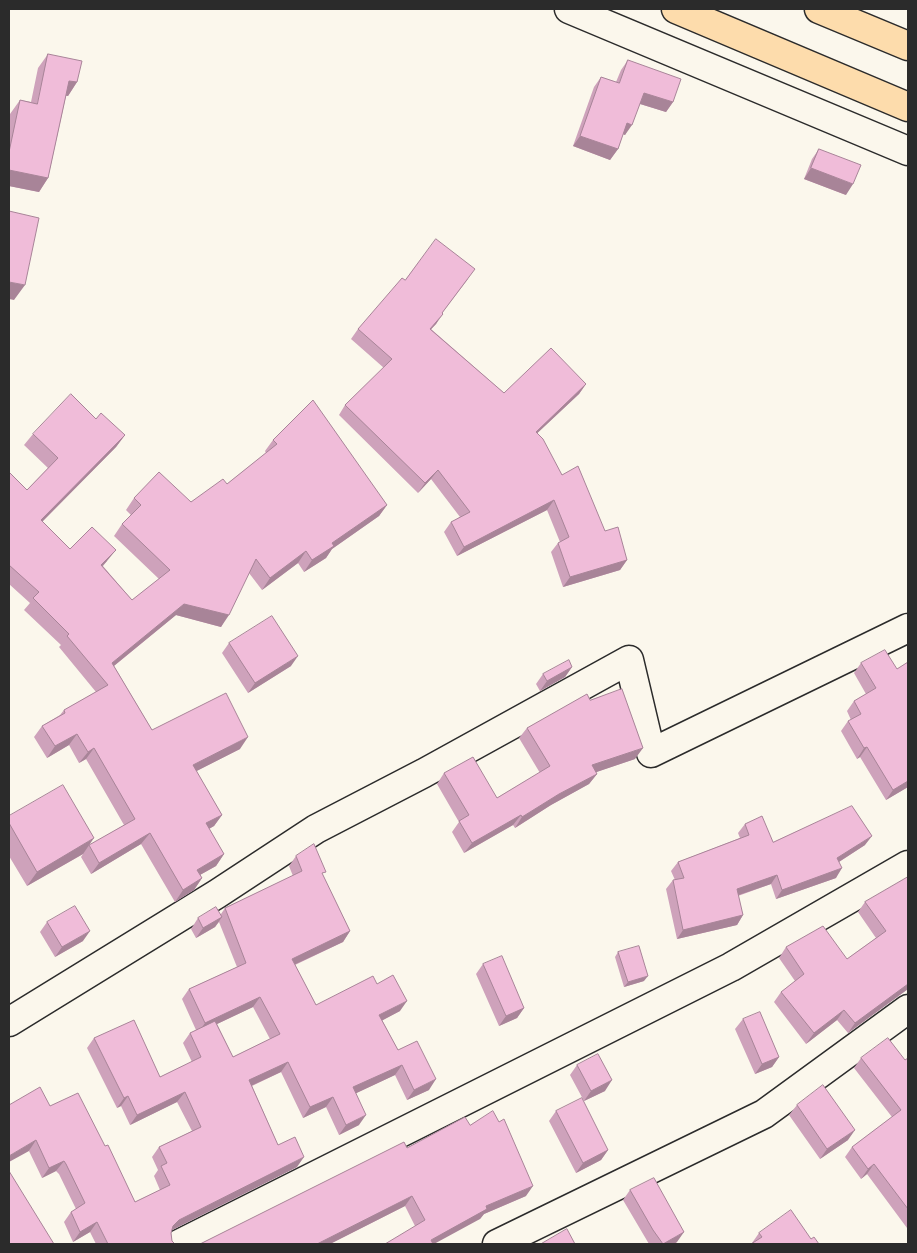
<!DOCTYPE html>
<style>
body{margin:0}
#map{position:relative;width:917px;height:1253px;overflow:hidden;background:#fbf7ec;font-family:"Indie Flower",sans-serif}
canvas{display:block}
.frame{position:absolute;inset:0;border:10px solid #2b2b2b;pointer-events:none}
</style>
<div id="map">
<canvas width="917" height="1253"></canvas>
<div class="frame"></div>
</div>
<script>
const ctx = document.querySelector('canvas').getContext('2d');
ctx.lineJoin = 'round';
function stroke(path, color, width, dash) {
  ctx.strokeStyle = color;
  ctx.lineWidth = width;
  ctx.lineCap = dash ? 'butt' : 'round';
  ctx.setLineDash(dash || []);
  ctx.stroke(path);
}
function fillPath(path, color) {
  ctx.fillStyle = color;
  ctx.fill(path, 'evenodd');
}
const minor = new Path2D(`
 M 569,9 L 908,151
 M 9,1022 L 217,894 L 316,829 L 424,773 L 629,660 L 651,753 L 908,628
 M 179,1244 L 731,967 L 908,865
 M 497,1244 L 764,1114 L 908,1009`);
const major = new Path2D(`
 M 676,9 L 908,107
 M 819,9 L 908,46`);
const wall = new Path2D(`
 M 48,54 L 77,82 L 68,96 L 66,96 L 48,178 L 39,192 L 9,186 L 9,119 L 10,114 L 20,100 L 31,102 L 38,68 Z
 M 628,60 L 673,102 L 666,112 L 640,104 L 625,135 L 623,134 L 618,149 L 610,160 L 573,146 L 594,87 L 601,77 L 616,82 L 621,70 Z
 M 819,149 L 846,195 L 804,179 L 812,159 Z
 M 468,279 L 442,313 L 436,324 L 431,329 L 504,393 L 586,384 L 579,394 L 537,433 L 562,475 L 627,560 L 620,570 L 563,587 L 551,552 L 558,543 L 560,542 L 547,510 L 457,556 L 444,532 L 451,522 L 460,517 L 431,479 L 418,493 L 339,415 L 345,405 L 384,368 L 351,339 L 358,329 L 405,280 Z
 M 96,419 L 125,435 L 116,447 L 42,522 L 70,549 L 107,561 L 103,566 L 132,600 L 159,579 L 114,536 L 122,524 L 131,515 L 126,510 L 134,498 L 191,502 L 227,484 L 266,453 L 265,451 L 273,440 L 387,505 L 379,516 L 332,549 L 326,558 L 304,572 L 298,563 L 262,590 L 249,573 L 221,627 L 176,615 L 114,666 L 152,730 L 240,749 L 196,771 L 222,815 L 214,826 L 209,829 L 224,854 L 216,866 L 200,875 L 202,878 L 194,890 L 175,902 L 141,844 L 91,874 L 81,857 L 83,854 L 27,886 L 9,856 L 9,816 L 90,845 L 124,825 L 86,759 L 79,763 L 69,745 L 47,758 L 34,737 L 42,726 L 60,715 L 64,710 L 96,692 L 59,647 L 61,645 L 24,610 L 30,603 L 9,584 L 9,472 L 27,490 L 48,468 L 24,445 L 33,434 Z
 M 229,643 L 291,666 L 248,693 L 222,653 Z
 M 908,662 L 908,787 L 886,800 L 860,757 L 857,759 L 841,731 L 848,721 L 851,720 L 847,711 L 854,701 L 866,694 L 854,673 L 861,663 L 897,669 Z
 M 572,667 L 565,677 L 540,691 L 536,684 L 543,674 Z
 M 590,700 L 635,759 L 596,772 L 597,774 L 589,784 L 551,805 L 515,828 L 513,825 L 464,853 L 452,832 L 459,822 L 437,784 L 444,773 L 497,798 L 540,773 L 519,738 L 527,728 Z
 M 745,824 L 773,842 L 865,845 L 839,862 L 836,878 L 776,899 L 771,884 L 738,896 L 743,915 L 737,925 L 677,939 L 666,889 L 673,880 L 675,880 L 671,871 L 678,862 L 740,838 L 738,833 Z
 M 296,856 L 323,876 L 350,931 L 343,942 L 295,965 L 316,1005 L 377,984 L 400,1011 L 382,1020 L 398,1050 L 429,1090 L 407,1100 L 395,1075 L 356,1093 L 359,1125 L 339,1135 L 326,1107 L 303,1118 L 281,1072 L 252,1086 L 278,1145 L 297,1167 L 172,1230 L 171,1233 L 172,1241 L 175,1244 L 96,1244 L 90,1232 L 73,1242 L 64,1222 L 71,1212 L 76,1209 L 59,1174 L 56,1171 L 42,1178 L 29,1151 L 50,1106 L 105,1146 L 135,1202 L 160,1190 L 154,1176 L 158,1170 L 152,1157 L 159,1147 L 192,1131 L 177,1102 L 130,1125 L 121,1106 L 117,1108 L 87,1048 L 94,1038 L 160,1077 L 192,1062 L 183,1043 L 190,1033 L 196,1030 L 182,999 L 189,989 L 237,967 L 219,922 L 215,927 L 196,938 L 191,929 L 198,918 L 221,914 L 225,908 L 293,876 L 289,866 ZM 253,1007 L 270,1039 L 233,1057 L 217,1024 Z
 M 908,877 L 908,989 L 848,1033 L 837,1020 L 806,1044 L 774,1002 L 781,992 L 795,981 L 779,958 L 786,947 L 847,959 L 876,938 L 858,912 L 865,902 Z
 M 47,922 L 83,941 L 55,957 L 40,932 Z
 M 618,952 L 644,981 L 624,987 L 615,957 Z
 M 483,964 L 524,1008 L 517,1018 L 499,1026 L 476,974 Z
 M 743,1019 L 779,1057 L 772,1067 L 755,1074 L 735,1029 Z
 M 861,1058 L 905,1060 L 908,1058 L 908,1227 L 907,1228 L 867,1174 L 861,1179 L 845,1157 L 852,1147 L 892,1117 L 854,1068 Z
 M 577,1065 L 605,1091 L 584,1101 L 570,1075 Z
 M 797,1105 L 848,1140 L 820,1159 L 789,1115 Z
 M 556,1111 L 608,1150 L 601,1160 L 576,1173 L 549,1121 Z
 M 470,1125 L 526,1196 L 484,1214 L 480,1219 L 415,1226 L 405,1206 L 330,1244 L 200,1244 L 407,1148 Z
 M 630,1190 L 677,1242 L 674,1244 L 649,1244 L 623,1200 Z
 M 759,1233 L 811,1239 L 752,1243 Z`);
const shadedWall = new Path2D(`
 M 69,81 L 77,82 L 68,96 L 60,94 Z
 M 644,93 L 673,102 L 666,112 L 637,103 Z
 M 627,123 L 632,125 L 625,135 L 620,133 Z
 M 580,136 L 618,149 L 610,160 L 573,146 Z
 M 811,168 L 853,184 L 846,195 L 804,179 Z
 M 9,170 L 48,178 L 39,192 L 9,186 Z
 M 9,282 L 25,285 L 14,300 L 9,299 Z
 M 443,314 L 436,324 L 423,338 L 430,329 Z
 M 586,384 L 579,394 L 529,441 L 536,432 Z
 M 125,435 L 116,447 L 32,532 L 41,520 Z
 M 438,470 L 431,479 L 418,493 L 425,483 Z
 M 554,500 L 547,510 L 457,556 L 464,547 Z
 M 387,505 L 379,516 L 332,549 L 326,558 L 304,572 L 312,560 L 332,543 Z
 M 116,550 L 107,561 L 93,576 L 101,565 Z
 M 306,551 L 298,563 L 262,590 L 270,578 Z
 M 627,560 L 620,570 L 563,587 L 570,577 Z
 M 184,604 L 229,615 L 221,627 L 176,615 L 104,674 L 112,663 Z
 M 298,656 L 291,666 L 248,693 L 255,683 Z
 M 572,667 L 565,677 L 540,691 L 547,681 Z
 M 77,734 L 69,745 L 47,758 L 55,746 Z
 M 248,737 L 240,749 L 185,777 L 193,765 Z
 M 867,747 L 860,757 L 857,759 L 864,748 Z
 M 94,748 L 86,759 L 79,763 L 88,752 Z
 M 643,748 L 635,759 L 585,776 L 592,765 Z
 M 597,774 L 589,784 L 551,805 L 515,828 L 522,817 L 559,794 Z
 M 908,781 L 908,787 L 886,800 L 893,790 Z
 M 222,815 L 214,826 L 198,835 L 206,823 Z
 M 521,815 L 513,825 L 464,853 L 472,843 Z
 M 150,833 L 141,844 L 91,874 L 99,863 Z
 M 872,836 L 865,845 L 831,867 L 837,858 Z
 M 94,838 L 83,854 L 27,886 L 37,872 Z
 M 224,854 L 216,866 L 189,881 L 197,870 Z
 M 842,868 L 836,878 L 776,899 L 782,890 Z
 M 777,875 L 771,884 L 730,898 L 737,889 Z
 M 202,878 L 194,890 L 175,902 L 183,890 Z
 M 743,915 L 737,925 L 677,939 L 683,930 Z
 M 222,917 L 215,927 L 196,938 L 203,928 Z
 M 90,931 L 83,941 L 55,957 L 62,947 Z
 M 350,931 L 343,942 L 285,969 L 292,959 Z
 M 648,976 L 644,981 L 624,987 L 628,982 Z
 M 908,984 L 908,989 L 848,1033 L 855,1023 Z
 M 260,997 L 253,1007 L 198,1033 L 205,1023 Z
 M 407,1001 L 400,1011 L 372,1026 L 379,1015 Z
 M 524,1008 L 517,1018 L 499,1026 L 506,1016 Z
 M 844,1010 L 837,1020 L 806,1044 L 814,1033 Z
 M 779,1057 L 772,1067 L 755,1074 L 762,1064 Z
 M 288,1062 L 281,1072 L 242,1090 L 249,1080 Z
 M 402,1065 L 395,1075 L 346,1098 L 353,1087 Z
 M 436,1079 L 429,1090 L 407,1100 L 414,1090 Z
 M 612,1080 L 605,1091 L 584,1101 L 591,1091 Z
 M 185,1092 L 177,1102 L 130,1125 L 137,1115 Z
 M 128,1096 L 121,1106 L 117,1108 L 124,1098 Z
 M 333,1097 L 326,1107 L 303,1118 L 310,1107 Z
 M 366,1115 L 359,1125 L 339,1135 L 346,1125 Z
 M 855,1130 L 848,1140 L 820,1159 L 827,1149 Z
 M 36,1140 L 29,1151 L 9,1162 L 9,1156 Z
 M 608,1150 L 601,1160 L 576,1173 L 583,1163 Z
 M 304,1157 L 297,1167 L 172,1230 L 166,1236 L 173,1226 L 179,1220 Z
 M 64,1161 L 56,1171 L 42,1178 L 49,1168 Z
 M 874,1164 L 867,1174 L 861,1179 L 868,1169 Z
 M 533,1186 L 526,1196 L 484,1214 L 480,1219 L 434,1244 L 427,1244 L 431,1240 L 486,1206 Z
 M 412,1196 L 405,1206 L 330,1244 L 317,1244 Z
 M 97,1222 L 90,1232 L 73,1242 L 80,1232 Z
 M 684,1232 L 677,1242 L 674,1244 L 663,1244 Z`);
const building = new Path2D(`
 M 48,54 L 82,61 L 77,82 L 69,81 L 48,178 L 9,170 L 9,152 L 20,100 L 37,104 Z
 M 628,60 L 681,79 L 673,102 L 644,93 L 632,125 L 627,123 L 618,149 L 580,136 L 601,77 L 619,83 Z
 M 819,149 L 861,165 L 853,184 L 811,168 Z
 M 9,211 L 39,218 L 25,285 L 9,282 Z
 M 436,239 L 475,269 L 442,313 L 443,314 L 430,329 L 504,393 L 551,348 L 586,384 L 536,432 L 543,439 L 562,475 L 578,466 L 605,531 L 618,527 L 627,560 L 570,577 L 558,543 L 569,537 L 554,500 L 464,547 L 451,522 L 470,512 L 438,470 L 425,483 L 345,405 L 392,359 L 358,329 L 402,278 L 405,280 Z
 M 71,394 L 96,419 L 101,413 L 125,435 L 41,520 L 70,549 L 92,527 L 116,550 L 101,565 L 132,600 L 170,570 L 122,524 L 141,505 L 134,498 L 159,472 L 191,502 L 223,479 L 227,484 L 277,444 L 273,440 L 313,400 L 387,505 L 332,543 L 334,546 L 312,560 L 306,551 L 270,578 L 256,559 L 229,615 L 184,604 L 112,663 L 152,730 L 226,693 L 248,737 L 193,765 L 222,815 L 206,823 L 224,854 L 197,870 L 202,878 L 183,890 L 150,833 L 99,863 L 89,845 L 135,819 L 94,748 L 88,752 L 77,734 L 55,746 L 42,726 L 65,713 L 64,710 L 108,685 L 67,636 L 69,634 L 33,598 L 39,592 L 9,565 L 9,472 L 27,490 L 58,458 L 33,434 Z
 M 272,616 L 298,656 L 255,683 L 229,643 Z
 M 885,650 L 897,669 L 908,662 L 908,781 L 893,790 L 867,747 L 864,748 L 848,721 L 861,714 L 854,701 L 876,688 L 861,663 Z
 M 569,660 L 572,667 L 547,681 L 543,674 Z
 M 622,689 L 643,748 L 592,765 L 597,774 L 559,794 L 522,817 L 521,815 L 472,843 L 459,821 L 469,815 L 444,773 L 473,757 L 497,798 L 550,766 L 527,728 L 587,694 L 590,700 Z
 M 63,785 L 94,838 L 37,872 L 9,823 L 9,816 Z
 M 852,806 L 872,836 L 837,858 L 842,868 L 782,890 L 777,875 L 737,889 L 743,915 L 683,930 L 673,880 L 684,878 L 678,862 L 749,835 L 745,824 L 762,816 L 773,842 Z
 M 314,844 L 326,872 L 322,873 L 350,931 L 292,959 L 316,1005 L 373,976 L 377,984 L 393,975 L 407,1001 L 379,1015 L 398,1050 L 417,1041 L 436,1079 L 414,1090 L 402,1065 L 353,1087 L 366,1115 L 346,1125 L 333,1097 L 310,1107 L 288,1062 L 249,1080 L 278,1145 L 295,1137 L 304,1157 L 179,1220 L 173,1226 L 171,1233 L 172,1241 L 175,1244 L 108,1244 L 97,1222 L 80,1232 L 71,1212 L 85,1203 L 66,1164 L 64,1161 L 49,1168 L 36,1140 L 9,1156 L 9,1105 L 40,1087 L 50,1106 L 78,1093 L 105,1146 L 108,1145 L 135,1202 L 170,1185 L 161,1166 L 167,1163 L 159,1147 L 201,1127 L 185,1092 L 137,1115 L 128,1096 L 124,1098 L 94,1038 L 134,1020 L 160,1077 L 201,1057 L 190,1033 L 215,1021 L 233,1057 L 280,1034 L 260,997 L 205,1023 L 189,989 L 246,963 L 225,908 L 302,871 L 296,856 Z
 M 908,877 L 908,984 L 855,1023 L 844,1010 L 814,1033 L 781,992 L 804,974 L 786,947 L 823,926 L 847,959 L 886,931 L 865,902 Z
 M 75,906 L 90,931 L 62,947 L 47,922 Z
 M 216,907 L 222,917 L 203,928 L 198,918 Z
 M 639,946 L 648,976 L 628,982 L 618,952 Z
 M 502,956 L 524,1008 L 506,1016 L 483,964 Z
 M 760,1012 L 779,1057 L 762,1064 L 743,1019 Z
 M 888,1038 L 905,1060 L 908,1058 L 908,1209 L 874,1164 L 868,1169 L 852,1147 L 901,1110 L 861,1058 Z
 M 598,1054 L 612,1080 L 591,1091 L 577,1065 Z
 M 823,1085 L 855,1130 L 827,1149 L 797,1105 Z
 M 582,1098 L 608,1150 L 583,1163 L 556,1111 Z
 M 493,1111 L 499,1122 L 504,1119 L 533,1186 L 486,1206 L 487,1209 L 431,1240 L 433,1244 L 385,1244 L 425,1220 L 412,1196 L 317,1244 L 200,1244 L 404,1142 L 407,1148 L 465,1117 L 470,1125 Z
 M 9,1171 L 54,1244 L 9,1244 Z
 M 654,1178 L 684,1232 L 663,1244 L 653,1230 L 630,1190 Z
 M 791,1210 L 811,1239 L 814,1237 L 819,1244 L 751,1244 L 762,1237 L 759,1233 Z
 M 567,1229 L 575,1244 L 541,1244 Z`);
stroke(minor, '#2b2b2b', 31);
stroke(major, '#2b2b2b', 31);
stroke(minor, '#fbf7ec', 28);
stroke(major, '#fddcac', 28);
fillPath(wall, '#cea2bb');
fillPath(shadedWall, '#a88498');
fillPath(building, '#f0bcd9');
stroke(building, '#a88498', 1);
</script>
